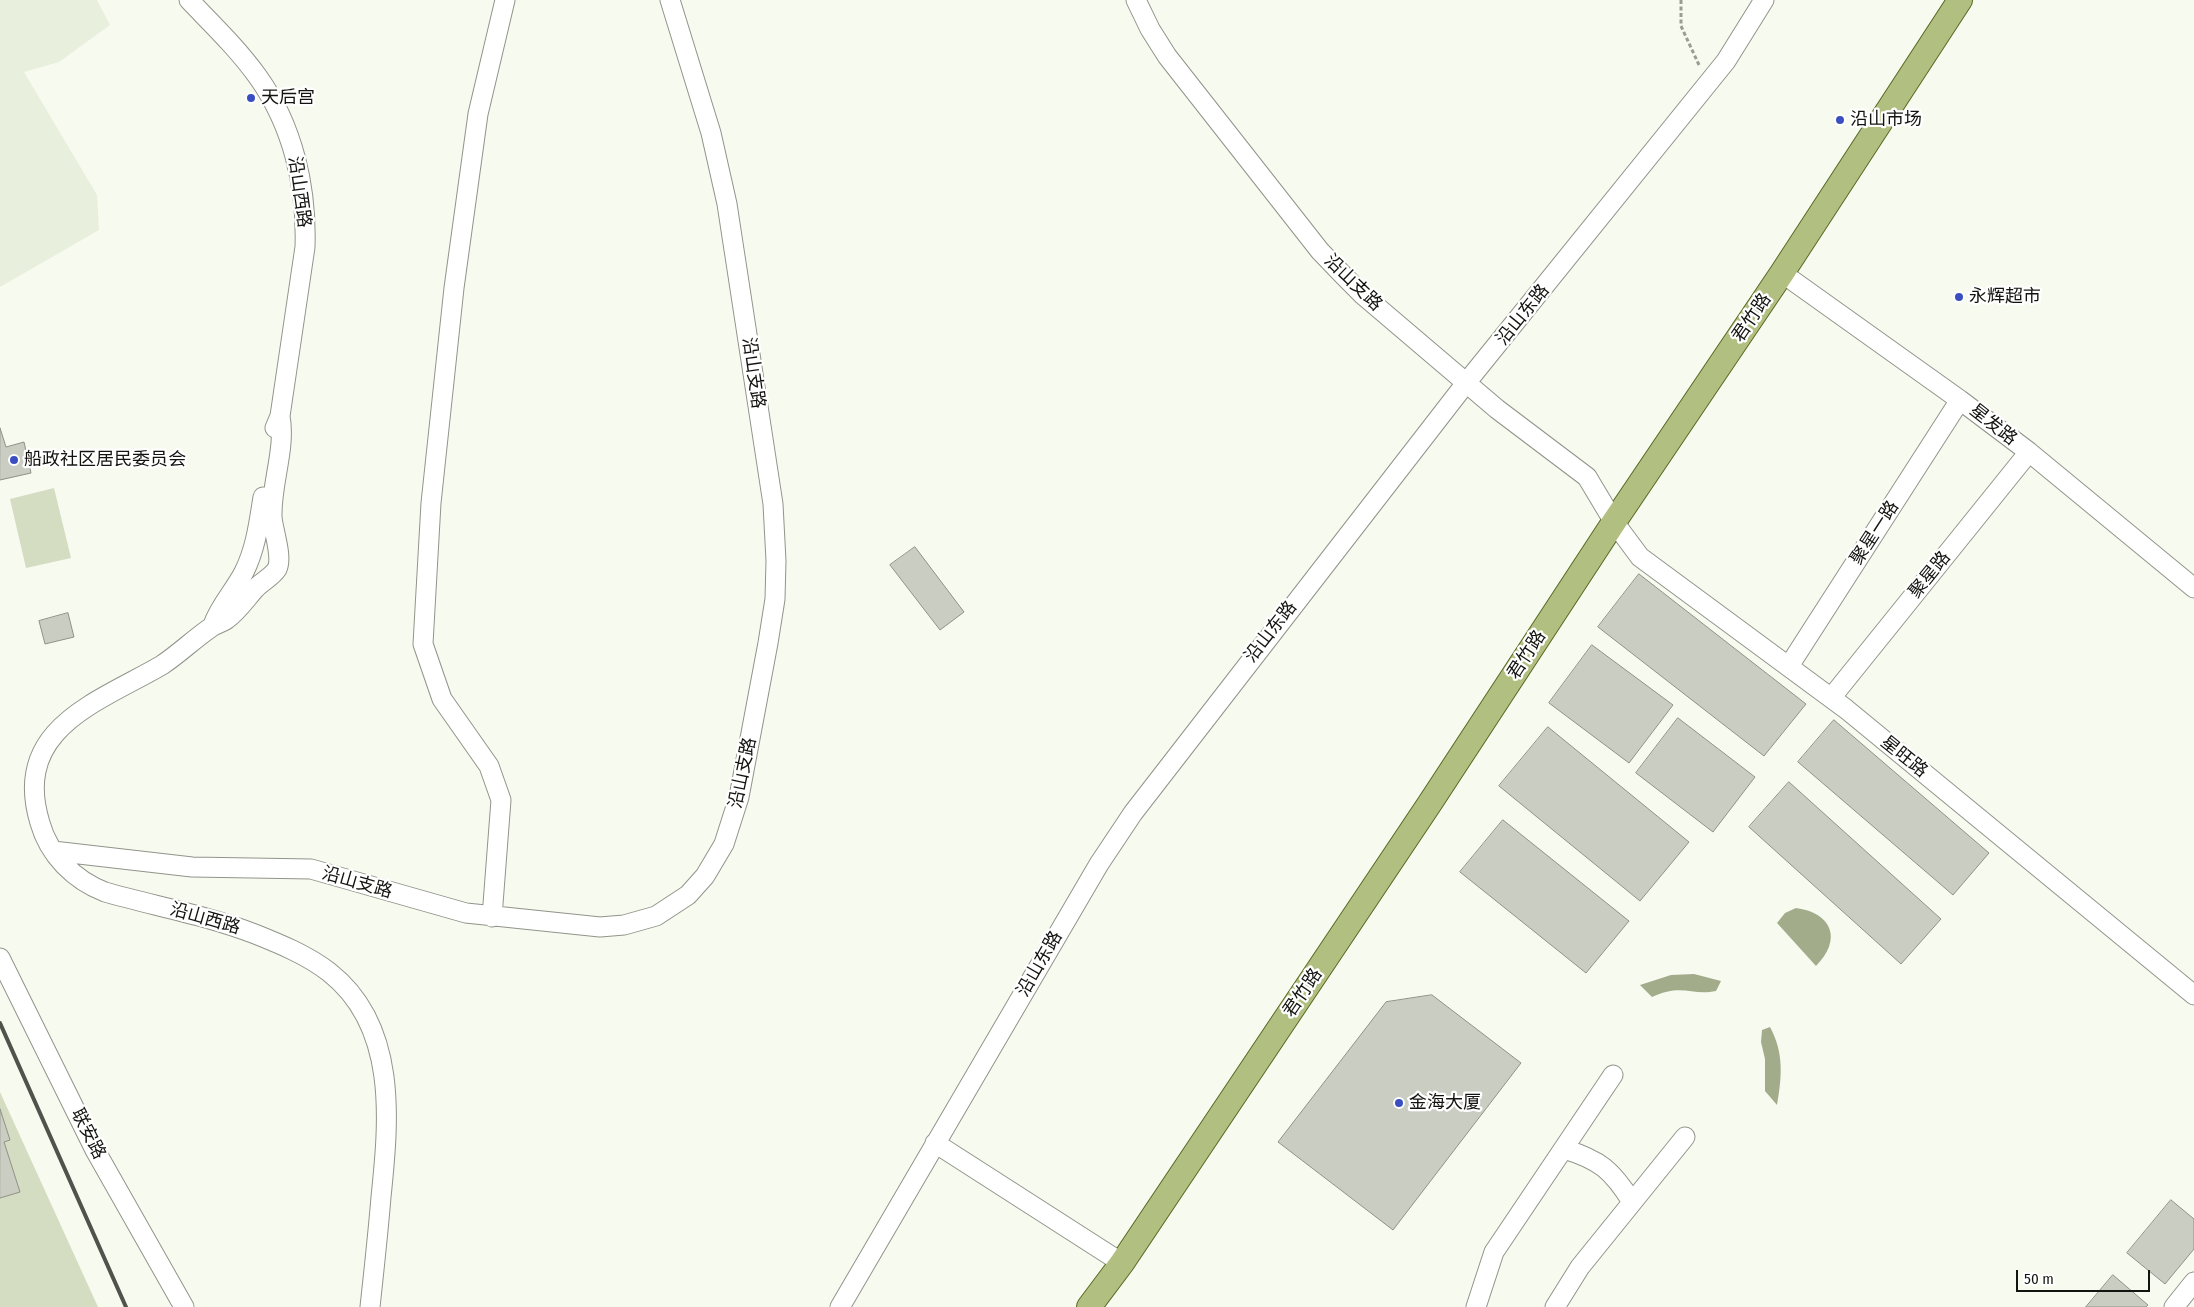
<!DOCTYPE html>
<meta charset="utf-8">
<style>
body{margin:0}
#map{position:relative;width:2194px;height:1307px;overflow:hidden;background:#f7faef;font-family:"Fira Sans Condensed",sans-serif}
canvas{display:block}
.scale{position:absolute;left:2016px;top:1270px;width:134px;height:22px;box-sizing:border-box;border:2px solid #131410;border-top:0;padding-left:6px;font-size:15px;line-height:18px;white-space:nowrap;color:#131410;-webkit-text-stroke:4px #fff;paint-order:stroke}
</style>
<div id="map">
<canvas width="2194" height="1307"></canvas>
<div class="scale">50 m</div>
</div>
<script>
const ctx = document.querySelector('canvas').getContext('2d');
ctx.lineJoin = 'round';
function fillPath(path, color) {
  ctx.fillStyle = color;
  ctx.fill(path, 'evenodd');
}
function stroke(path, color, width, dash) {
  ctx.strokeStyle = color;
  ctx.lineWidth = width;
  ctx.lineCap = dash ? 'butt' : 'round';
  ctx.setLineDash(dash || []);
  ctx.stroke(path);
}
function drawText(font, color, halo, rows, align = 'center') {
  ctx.font = font + ' "Fira Sans Condensed","Noto Sans SC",sans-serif';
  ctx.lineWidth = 4.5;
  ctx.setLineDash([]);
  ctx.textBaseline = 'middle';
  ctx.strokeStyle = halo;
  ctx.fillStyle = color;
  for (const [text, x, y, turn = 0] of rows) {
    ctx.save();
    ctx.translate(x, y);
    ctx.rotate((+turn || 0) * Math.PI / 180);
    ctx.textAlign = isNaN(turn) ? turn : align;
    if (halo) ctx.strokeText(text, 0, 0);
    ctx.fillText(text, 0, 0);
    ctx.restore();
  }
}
const built = new Path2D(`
 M 0,0 L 97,0 L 110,25 L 59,62 L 24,72 L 97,195 L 99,230 L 0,287 Z`);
const green = new Path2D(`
 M 54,488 L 71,558 L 26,568 L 10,499 Z
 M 0,1092 L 98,1307 L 0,1307 Z`);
const water = new Path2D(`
 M 1796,908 C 1833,913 1842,940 1816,966 L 1777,923 L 1785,913 Z
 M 1694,974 L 1721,981 L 1716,991 C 1691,996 1682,983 1652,997 L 1640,985 L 1671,975 Z
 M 1770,1027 C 1784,1053 1782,1076 1777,1105 L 1765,1091 L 1765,1059 L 1761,1042 L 1762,1030 Z`);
const building = new Path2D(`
 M 0,428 L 6,447 L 24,442 L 31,473 L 0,480 Z
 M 915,547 L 964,612 L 940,630 L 890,565 Z
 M 1639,574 L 1806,704 L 1764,756 L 1598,627 Z
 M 68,613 L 74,637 L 45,644 L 39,621 Z
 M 1592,645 L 1673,705 L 1629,763 L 1549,703 Z
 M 1678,718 L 1755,777 L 1713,832 L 1636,773 Z
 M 1834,720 L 1989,853 L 1953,895 L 1798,762 Z
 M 1548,727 L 1689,842 L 1640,901 L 1499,786 Z
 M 1789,782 L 1941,919 L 1901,964 L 1749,827 Z
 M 1503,820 L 1629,921 L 1586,973 L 1460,872 Z
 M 1432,995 L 1521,1063 L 1393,1230 L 1278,1142 L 1386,1002 Z
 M 0,1109 L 10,1140 L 4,1142 L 20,1192 L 0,1198 Z
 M 2171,1200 L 2194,1219 L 2194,1249 L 2165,1284 L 2127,1253 Z
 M 2113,1275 L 2148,1305 L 2146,1307 L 2086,1307 Z`);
const path = new Path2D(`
 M 1681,0 L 1681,26 L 1699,65`);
const minor = new Path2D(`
 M 189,0 C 213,25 238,49 258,77 C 293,126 307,187 305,247 L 280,416 L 275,428
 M 1136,0 L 1150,29 L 1167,56 L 1320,251 L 1344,276 L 1363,295 L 1497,409 L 1587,477 L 1614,522 L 1640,557 L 1846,709 L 2194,995
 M 1782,273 L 1960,400 L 2029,452 L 2194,588
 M 280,416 C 286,449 271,483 272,517 C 273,530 283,557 277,569 C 272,577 261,582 255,589 C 246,599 237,612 227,619 C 223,622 217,624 213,626 C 195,638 180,653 162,665 C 99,702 11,728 40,823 C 49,855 74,880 105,892 C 154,906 206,915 255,934 C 280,944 307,955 329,972 C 398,1026 389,1120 381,1197 C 378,1234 374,1270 370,1307
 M 213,625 C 220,605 235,590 244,572 C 256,548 259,522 263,497
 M 1789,666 L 1960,400
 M 1831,698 L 2029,452
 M 53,851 L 192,867 L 311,869 L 466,913 L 600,927 L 624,925 L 656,916 L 688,895 L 705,876 L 724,844 L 739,797 L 768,643 L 775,599 L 776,561 L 773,504 L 727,204 L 711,133 L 670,0
 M 492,917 L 501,800 L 489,766 L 442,699 L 423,644 L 431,503 L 454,288 L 478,114 L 505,0
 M 0,958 L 95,1150 L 184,1307
 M 935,1143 L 1122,1263
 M 1564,1149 C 1600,1160 1612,1170 1632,1202
 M 840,1307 L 1099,864 L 1133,813 L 1466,383 L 1726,61 L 1764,0
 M 1476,1307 L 1494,1252 L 1613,1075
 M 1555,1307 L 1580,1267 L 1685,1137
 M 2174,1307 L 2194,1282`);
const major = new Path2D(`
 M 1089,1307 L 1122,1263 L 1430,803 L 1614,522 L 1782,273 L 1960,0`);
const rail = new Path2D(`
 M 0,1023 L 126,1307`);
const markers = [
 [251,98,5,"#3b4ec1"],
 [1840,120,5,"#3b4ec1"],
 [1959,297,5,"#3b4ec1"],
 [14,460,5,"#3b4ec1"],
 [1399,1103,5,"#3b4ec1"]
];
const poiNames = [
 ["天后宫",261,98],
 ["沿山市场",1850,120],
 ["永辉超市",1969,297],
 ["船政社区居民委员会",24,460],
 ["金海大厦",1409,1103]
];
const streetNames = [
 ["沿山西路",299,192,82],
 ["沿山支路",1353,283,44],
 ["沿山东路",1523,315,-51],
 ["君竹路",1752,318,-56],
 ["沿山支路",753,373,82],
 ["星发路",1993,425,38],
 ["聚星一路",1875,533,-57],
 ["聚星路",1930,575,-51],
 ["沿山东路",1271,632,-52],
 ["君竹路",1527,655,-57],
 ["星旺路",1904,757,39],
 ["沿山支路",743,773,-78],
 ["沿山支路",357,883,16],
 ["沿山西路",205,919,16],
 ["沿山东路",1040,964,-60],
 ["君竹路",1303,993,-56],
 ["联安路",88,1134,63]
];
fillPath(built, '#e9efdd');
fillPath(green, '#d4dcc1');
fillPath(water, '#a2ac8a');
fillPath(building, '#c9cdc2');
stroke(building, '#8f9288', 1);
stroke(minor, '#91948a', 21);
stroke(major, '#586822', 26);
stroke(path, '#9a9d94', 3, [4, 2.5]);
stroke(minor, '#fff', 19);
stroke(major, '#b1bf80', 24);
stroke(rail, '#50524c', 4);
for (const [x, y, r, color] of markers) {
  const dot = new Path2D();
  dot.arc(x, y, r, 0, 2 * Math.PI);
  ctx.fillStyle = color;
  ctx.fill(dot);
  stroke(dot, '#fff', 2);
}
drawText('18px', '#131410', '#fff', poiNames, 'left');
drawText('18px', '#131410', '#fff', streetNames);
</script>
